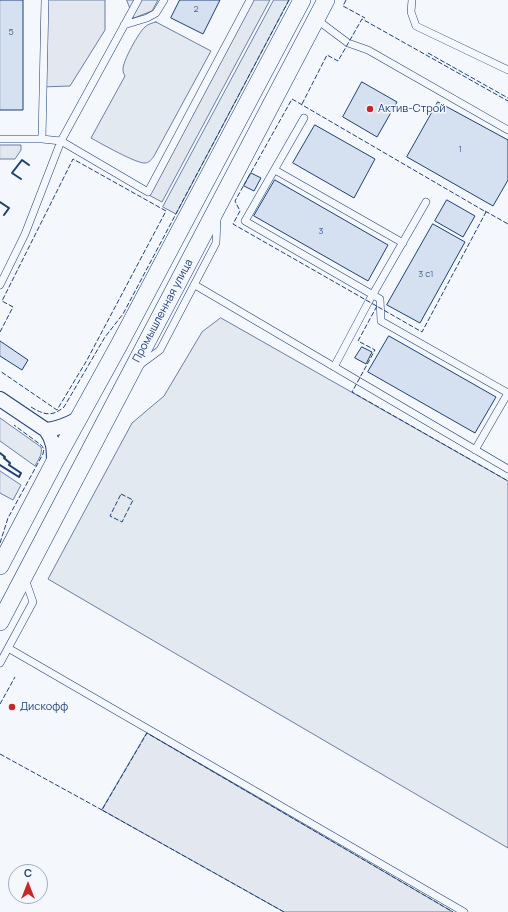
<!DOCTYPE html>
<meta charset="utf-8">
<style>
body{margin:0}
#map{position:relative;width:508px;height:912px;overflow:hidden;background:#f4f7fb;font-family:Manrope,sans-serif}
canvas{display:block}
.north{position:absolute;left:8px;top:864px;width:40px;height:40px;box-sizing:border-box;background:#f4f7fb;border:1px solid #9eadc5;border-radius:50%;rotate:0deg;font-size:11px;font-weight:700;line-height:16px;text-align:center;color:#1d3f73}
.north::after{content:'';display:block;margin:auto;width:14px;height:18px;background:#c62828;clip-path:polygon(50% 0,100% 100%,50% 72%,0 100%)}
</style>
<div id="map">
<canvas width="508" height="912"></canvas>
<div class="north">С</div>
</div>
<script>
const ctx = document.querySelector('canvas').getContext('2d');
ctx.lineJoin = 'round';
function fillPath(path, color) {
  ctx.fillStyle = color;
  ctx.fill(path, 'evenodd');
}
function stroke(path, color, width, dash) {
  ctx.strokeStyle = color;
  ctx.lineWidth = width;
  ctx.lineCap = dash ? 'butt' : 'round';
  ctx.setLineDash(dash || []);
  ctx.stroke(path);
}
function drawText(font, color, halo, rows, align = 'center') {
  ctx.font = font + ' Manrope,sans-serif';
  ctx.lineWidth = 3;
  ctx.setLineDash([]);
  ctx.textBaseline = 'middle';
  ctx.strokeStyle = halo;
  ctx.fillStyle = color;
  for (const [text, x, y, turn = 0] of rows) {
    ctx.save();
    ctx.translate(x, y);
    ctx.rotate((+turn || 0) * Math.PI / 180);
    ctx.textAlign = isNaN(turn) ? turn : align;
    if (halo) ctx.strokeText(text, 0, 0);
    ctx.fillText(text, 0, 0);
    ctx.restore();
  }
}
const green = new Path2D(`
 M 274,0 L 289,0 L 176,214 L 163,207 Z
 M 156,22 L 211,51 L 154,156 C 152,159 149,163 145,163 C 137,164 100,143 91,138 L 125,76 C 124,74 123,72 123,70 C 122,62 139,32 145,27 C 148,24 152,23 156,22 Z
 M 221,318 L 508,481 L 508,848 L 48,579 L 132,423 L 164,396 L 202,332 Z
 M 0,418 L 41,447 C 43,454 38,460 35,466 L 0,441 Z
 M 0,471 L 21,485 L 13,500 L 0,493 Z`);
const parking = new Path2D(`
 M 42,0 L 105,0 L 105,30 L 70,86 L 41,87 Z
 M 127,0 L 158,0 L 152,11 L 134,18 Z
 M 248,0 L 270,0 L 162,202 L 145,193 Z
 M 0,145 L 21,145 L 21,150 L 15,159 L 0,159 Z
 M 147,733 L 453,912 L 284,912 L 102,810 Z`);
const building = new Path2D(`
 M 0,0 L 23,0 L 23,110 L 0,110 Z
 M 180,0 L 220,0 L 203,34 L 171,18 Z
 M 362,82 L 397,102 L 377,137 L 343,117 Z
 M 438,102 L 508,140 L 508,180 L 493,206 L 407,157 Z
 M 315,125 L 375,159 L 354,198 L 293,163 Z
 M 251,173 L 261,178 L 254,191 L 244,186 Z
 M 275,180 L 388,245 L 368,281 L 254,216 Z
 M 447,200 L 475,216 L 463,237 L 435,221 Z
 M 433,224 L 465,242 L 420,323 L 387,305 Z
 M 389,336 L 496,397 L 475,433 L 368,372 Z
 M 0,341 L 28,360 L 22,370 L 0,356 Z
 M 362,347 L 372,352 L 366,364 L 355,358 Z`);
const service = new Path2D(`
 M 412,0 L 411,12 L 416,26 L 508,70
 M 316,19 L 348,43 L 368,50 L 508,130
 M 124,25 L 147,18 L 156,13 L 164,0
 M 304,118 L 245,221 L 380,299 L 381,321 L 508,393
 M 0,139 L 42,139 L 61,141 L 148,192 L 250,0
 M 42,139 L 45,0
 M 275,170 L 403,243
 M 0,285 L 25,234 L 61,141 L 138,0
 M 195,285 L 508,469
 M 141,364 L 160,350 L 216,243 L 217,218
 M 334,367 L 369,301 L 426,202
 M 475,450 L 508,393
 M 8,648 L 464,912
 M 0,663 L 33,602 L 25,579`);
const minor = new Path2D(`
 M 0,399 L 46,430 C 54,441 54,449 54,463
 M 46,430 C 58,429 67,425 78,419`);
const tertiary = new Path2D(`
 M 0,566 L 54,463 L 119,345 L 302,0
 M 0,622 L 326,0`);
const fence = new Path2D(`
 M 346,0 L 343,6 L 365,18
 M 428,53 L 508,98
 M 292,99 L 486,212 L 422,332 L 233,224 L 240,211 L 235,201 Z
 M 302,104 L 327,55 L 338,61 L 362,19 L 508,101
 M 485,211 L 508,224
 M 377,306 L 358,341 L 375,350 L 352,392 L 508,481
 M 0,332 L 13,307 L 2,301 L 73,159 L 166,211 L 87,360 L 57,410 L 0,371
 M 31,407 C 44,415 52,417 64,407 L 105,337 L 123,314 L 289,0
 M 121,494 L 133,500 L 122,522 L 110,516 Z
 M 0,543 L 8,518 L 43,454 C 44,450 44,448 41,445 L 14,425
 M 0,704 L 15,677
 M 0,754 L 102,810
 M 284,912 L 102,810 L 147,733 L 453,912`);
const wall = new Path2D(`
 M 21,179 L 12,173 L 22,160 L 29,165
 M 0,202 L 9,208 L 4,215
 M 0,453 L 5,457 L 4,458 L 10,463 L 9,465 L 21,473 L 19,477 L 0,465`);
const markers = [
 [370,109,4,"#c62828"],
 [12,707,4,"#c62828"]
];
const numberNames = [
 ["2",196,9],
 ["5",11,32],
 ["1",460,149],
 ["3",321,231],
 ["3 с1",426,274]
];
const poiNames = [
 ["Актив-Строй",378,109],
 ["Дискофф",20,707]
];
const streetNames = [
 ["Промышленная улица",163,311,-62]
];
fillPath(green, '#e3e9f0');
stroke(green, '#687fa3', 1);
fillPath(parking, '#e3e8f0');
stroke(parking, '#687fa3', 1);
fillPath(building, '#d5e0f0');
stroke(building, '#1d3f73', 1);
stroke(service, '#1d3f73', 8);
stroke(minor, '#1d3f73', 16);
stroke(tertiary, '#1d3f73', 18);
stroke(service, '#f4f7fb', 7);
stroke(minor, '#f4f7fb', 14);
stroke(tertiary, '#f4f7fb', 17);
stroke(fence, '#1d3f73', 1, [5, 2]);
stroke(wall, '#1d3f73', 2);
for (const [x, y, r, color] of markers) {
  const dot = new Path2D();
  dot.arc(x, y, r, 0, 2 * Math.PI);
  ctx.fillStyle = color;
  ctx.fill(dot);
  stroke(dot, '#f4f7fb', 1.5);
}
drawText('9px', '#4b6792', null, numberNames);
drawText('11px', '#1d3f73', '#f4f7fb', poiNames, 'left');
drawText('11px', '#1d3f73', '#f4f7fb', streetNames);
</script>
